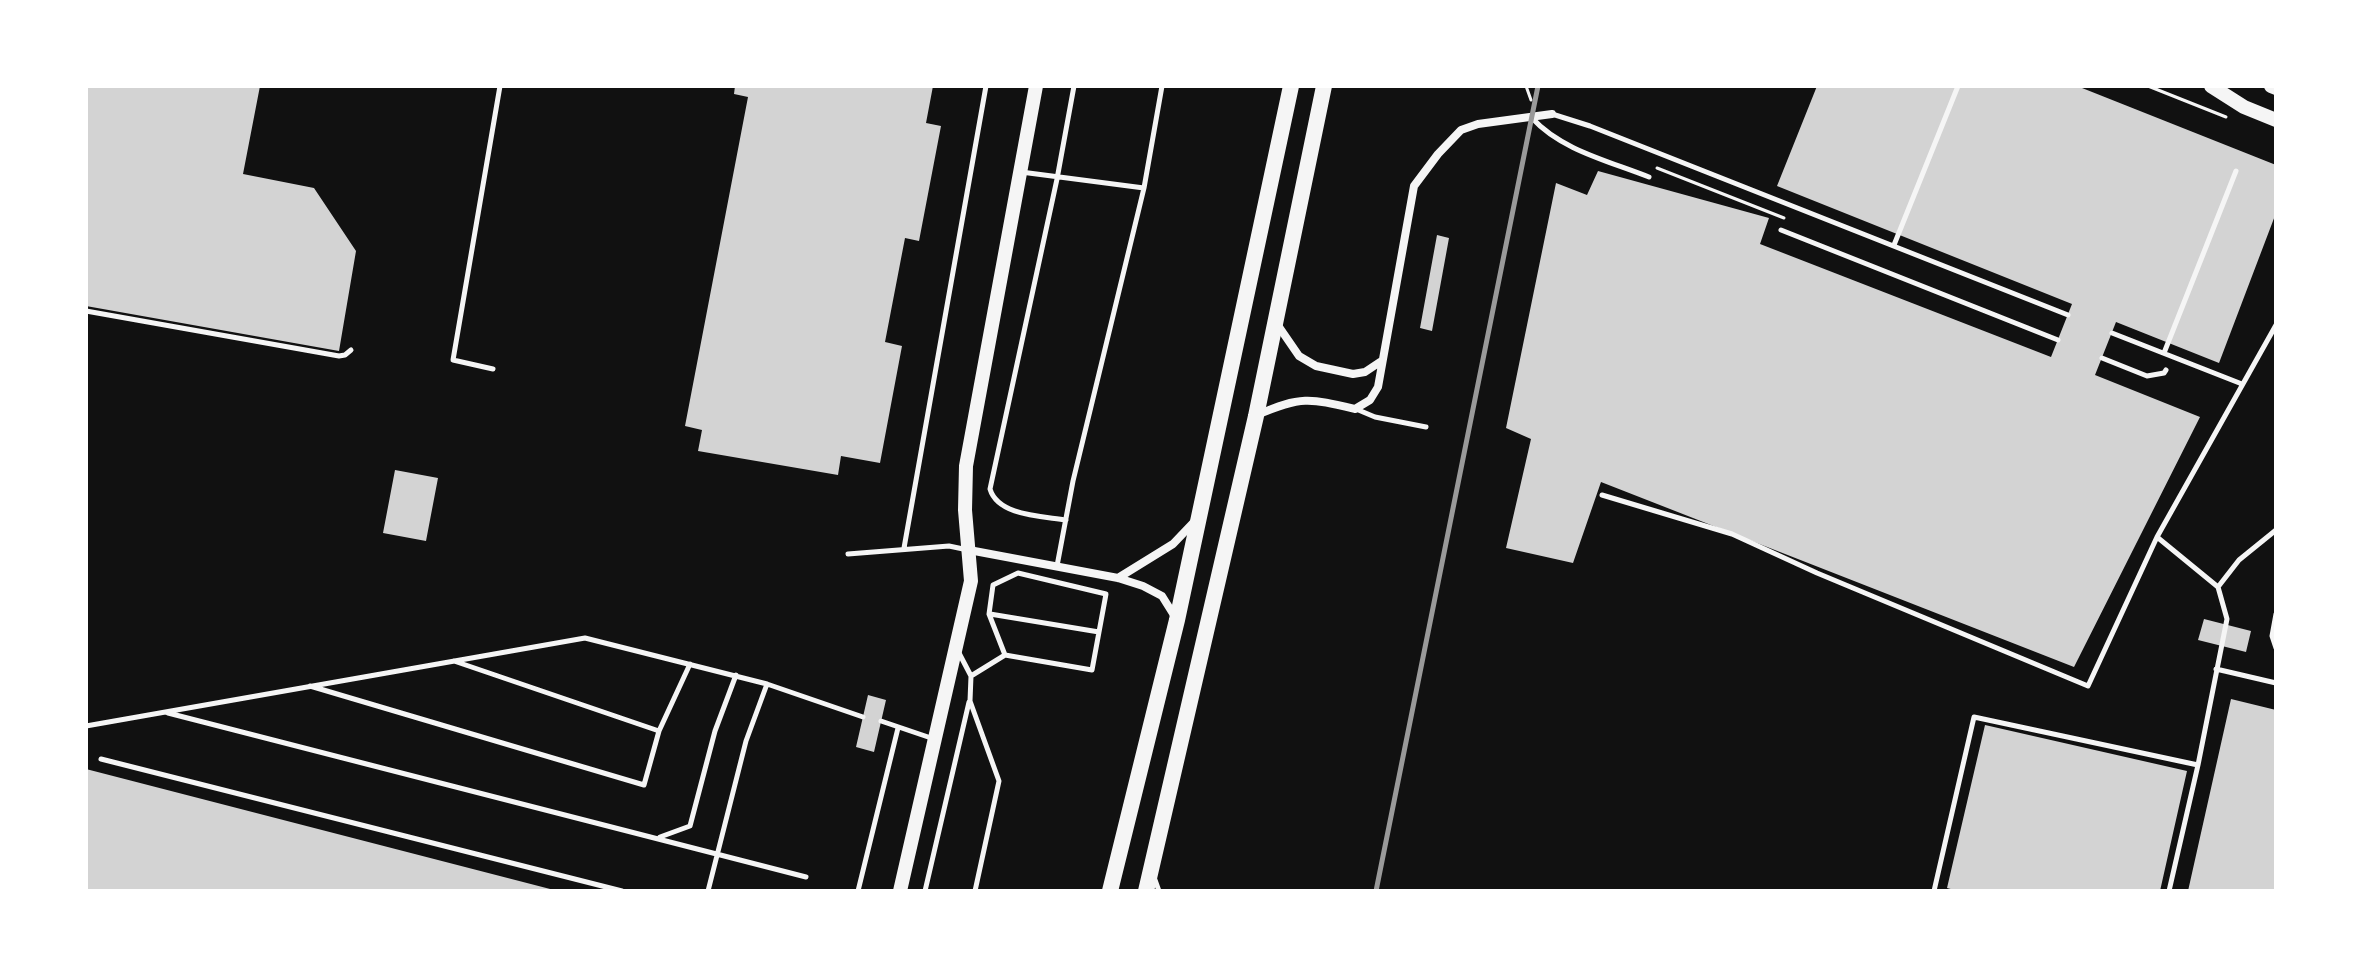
<!DOCTYPE html>
<style>
body{margin:0}
#map{position:relative;width:2362px;height:977px;overflow:hidden;background:#111;font-family:Ubuntu,sans-serif}
canvas{display:block}
.frame{position:absolute;inset:0;border:88px solid #fff;pointer-events:none}
</style>
<div id="map">
<canvas width="2362" height="977"></canvas>
<div class="frame"></div>
</div>
<script>
const ctx = document.querySelector('canvas').getContext('2d');
ctx.lineJoin = 'round';
function fillPath(path, color) {
  ctx.fillStyle = color;
  ctx.fill(path, 'evenodd');
}
function stroke(path, color, width, dash) {
  ctx.strokeStyle = color;
  ctx.lineWidth = width;
  ctx.lineCap = dash ? 'butt' : 'round';
  ctx.setLineDash(dash || []);
  ctx.stroke(path);
}
const building = new Path2D(`
 M 86,86 L 260,86 L 243,174 L 314,188 L 356,251 L 339,351 L 86,306 Z
 M 735,86 L 933,86 L 926,123 L 941,126 L 919,241 L 905,238 L 885,342 L 902,346 L 880,463 L 841,456 L 838,475 L 698,451 L 702,430 L 685,426 L 748,97 L 734,94 Z
 M 1817,86 L 2077,86 L 2276,165 L 2276,213 L 2219,363 L 2116,322 L 2095,375 L 2200,417 L 2074,667 L 1601,482 L 1573,563 L 1506,548 L 1531,439 L 1506,428 L 1556,183 L 1587,195 L 1598,171 L 1769,218 L 1760,244 L 2051,357 L 2072,304 L 1777,186 Z
 M 1437,235 L 1449,238 L 1432,331 L 1420,328 Z
 M 395,470 L 438,478 L 426,541 L 383,533 Z
 M 2204,619 L 2251,631 L 2246,652 L 2198,640 Z
 M 868,695 L 886,700 L 874,752 L 856,747 Z
 M 2231,699 L 2276,710 L 2276,891 L 2188,891 Z
 M 1985,725 L 2187,771 L 2160,891 L 1958,891 L 1947,888 Z
 M 86,769 L 554,890 L 554,891 L 86,891 Z`);
const path = new Path2D(`
 M 1526,86 L 1531,100
 M 2148,86 L 2226,117
 M 1657,168 L 1784,218`);
const service = new Path2D(`
 M 1552,114 L 1590,126 L 2068,315
 M 1532,118 C 1561,150 1609,161 1649,177
 M 1021,172 L 1144,188
 M 1781,230 L 2058,340
 M 1894,245 L 1958,86
 M 86,311 L 339,356 L 345,355 L 351,350
 M 2112,333 L 2242,384
 M 2164,353 L 2236,171
 M 2102,358 L 2147,376 L 2164,373 L 2166,370
 M 493,369 L 453,360 L 500,86
 M 1356,409 L 1375,417 L 1426,427
 M 1602,495 L 1732,534 L 1817,573 L 2088,686 L 2157,537 L 2276,325
 M 1066,520 C 1042,516 998,516 990,489 L 1057,179 L 1074,86
 M 2157,537 L 2218,587
 M 904,548 L 986,86
 M 848,554 L 949,546 L 968,550
 M 1057,566 L 1073,481 L 1144,188 L 1162,86
 M 990,614 L 1099,632
 M 2276,614 L 2272,636 L 2276,648
 M 959,653 L 971,676 L 970,701 L 999,781 L 975,891
 M 454,661 L 659,731
 M 2216,669 L 2276,683
 M 971,676 L 1005,655 L 1092,670 L 1106,594 L 1018,573 L 993,585 L 989,614 L 1005,655
 M 310,686 L 644,785 L 659,731 L 690,664
 M 168,713 L 806,877
 M 881,721 L 934,739
 M 86,726 L 585,638 L 767,684
 M 101,759 L 622,891
 M 660,837 L 690,826 L 715,731 L 736,675
 M 1154,877 L 1159,891
 M 708,891 L 746,741 L 767,684 L 863,717
 M 858,891 L 898,728
 M 925,891 L 969,702
 M 1934,891 L 1974,717 L 2198,765
 M 2169,891 L 2198,765 L 2227,619 L 2218,587 L 2239,560 L 2276,530`);
const minor = new Path2D(`
 M 1277,324 L 1299,356 L 1316,366 L 1353,374 L 1365,372 L 1380,362
 M 1257,415 C 1301,396 1309,398 1355,409 L 1370,400 L 1378,387 L 1414,186 L 1438,154 L 1461,130 L 1478,124 L 1552,114
 M 969,550 L 1118,578 L 1143,586 L 1162,596 L 1177,620
 M 1118,578 L 1173,544 L 1194,522`);
const tertiary = new Path2D(`
 M 2211,86 L 2244,107 L 2276,120
 M 2271,86 L 2276,88
 M 900,891 L 971,581 L 965,510 L 966,466 L 1036,86`);
const secondary = new Path2D(`
 M 1110,891 L 1177,620 L 1291,86
 M 1146,891 L 1256,416 L 1324,86`);
const rail = new Path2D(`
 M 1376,891 L 1538,86`);
fillPath(building, '#d3d3d3');
stroke(path, '#f5f5f5', 3);
stroke(service, '#f5f5f5', 5);
stroke(minor, '#f5f5f5', 8);
stroke(tertiary, '#f5f5f5', 14);
stroke(secondary, '#f5f5f5', 16);
stroke(rail, '#9a9a9a', 5);
</script>
